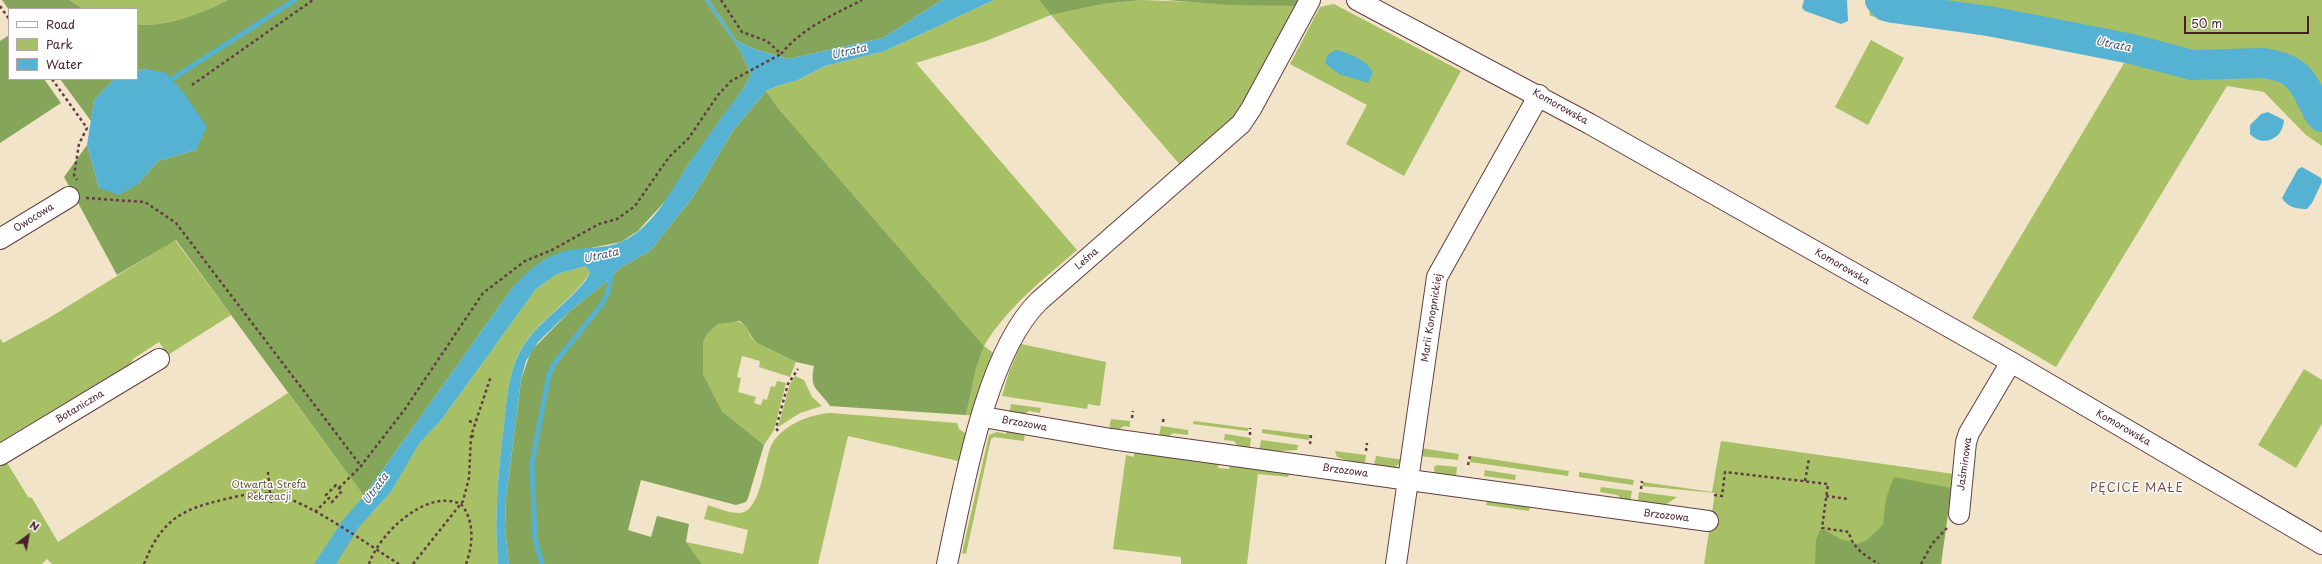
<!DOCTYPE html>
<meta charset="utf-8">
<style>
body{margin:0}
#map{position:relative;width:2322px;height:564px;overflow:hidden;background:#f1e4c8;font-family:"Playpen Sans",sans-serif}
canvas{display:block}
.legend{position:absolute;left:8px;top:8px;width:130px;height:72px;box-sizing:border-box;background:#fff;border:1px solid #b7a5aa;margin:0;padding:5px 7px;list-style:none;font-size:12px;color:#4a1f2b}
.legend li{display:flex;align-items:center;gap:8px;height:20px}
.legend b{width:20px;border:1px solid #b7a5aa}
.north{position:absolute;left:8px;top:516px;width:40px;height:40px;-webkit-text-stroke:3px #fff;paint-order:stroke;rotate:32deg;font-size:11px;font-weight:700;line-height:16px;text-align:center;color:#4a1f2b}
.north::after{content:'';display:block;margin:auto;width:14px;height:18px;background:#4a1f2b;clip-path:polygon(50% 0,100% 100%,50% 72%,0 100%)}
.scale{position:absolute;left:2184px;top:16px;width:125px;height:18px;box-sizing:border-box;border:2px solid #4a1f2b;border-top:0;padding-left:5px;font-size:12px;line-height:14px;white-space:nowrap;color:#4a1f2b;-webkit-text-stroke:3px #fff;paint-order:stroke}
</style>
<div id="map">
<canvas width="2322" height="564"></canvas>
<ul class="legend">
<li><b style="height:5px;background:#fff"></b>Road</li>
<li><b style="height:11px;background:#a7bf65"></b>Park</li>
<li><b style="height:11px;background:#55b2d3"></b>Water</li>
</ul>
<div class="north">N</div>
<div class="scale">50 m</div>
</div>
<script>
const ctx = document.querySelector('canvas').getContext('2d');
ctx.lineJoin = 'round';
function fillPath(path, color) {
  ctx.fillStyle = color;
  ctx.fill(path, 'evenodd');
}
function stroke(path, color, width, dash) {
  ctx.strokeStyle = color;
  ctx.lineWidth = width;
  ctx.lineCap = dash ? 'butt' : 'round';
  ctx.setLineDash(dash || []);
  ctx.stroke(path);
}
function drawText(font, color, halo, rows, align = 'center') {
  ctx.font = font + ' "Playpen Sans",sans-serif';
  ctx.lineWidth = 3;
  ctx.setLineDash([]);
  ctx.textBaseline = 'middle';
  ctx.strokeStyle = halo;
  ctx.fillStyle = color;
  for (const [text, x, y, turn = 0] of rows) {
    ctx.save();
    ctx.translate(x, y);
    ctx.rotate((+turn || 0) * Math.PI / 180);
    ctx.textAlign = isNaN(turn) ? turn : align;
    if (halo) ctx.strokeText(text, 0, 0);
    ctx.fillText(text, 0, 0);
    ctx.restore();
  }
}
const green = new Path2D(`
 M 69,0 L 228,0 C 200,14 169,26 137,25 L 137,9 L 84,9 Z
 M 994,0 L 1039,0 L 1051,15 L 1103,4 L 1142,0 L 1298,6 L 1239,114 L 1181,166 L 1051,15 L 986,41 L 916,63 L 1077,250 C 1044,279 1007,307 984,346 L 996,355 L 976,416 L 966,415 L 976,369 L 984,346 L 779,109 L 766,91 L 777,86 L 798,80 L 825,66 L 885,51 Z
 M 1868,0 L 2322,0 L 2322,146 L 2306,135 L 2264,92 L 2227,86 L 2056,367 L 1972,318 L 2126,60 L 1870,16 Z
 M 1334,4 L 1461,71 L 1404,176 L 1346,144 L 1367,105 L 1290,64 L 1320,7 Z
 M 1871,40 L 1904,58 L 1868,125 L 1835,107 Z
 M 175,240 L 231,315 L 168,355 L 159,342 L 133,359 L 127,372 L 0,447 L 0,338 L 3,343 L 49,318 Z
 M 586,266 L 590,273 C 572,300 543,317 524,344 C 509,366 507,399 504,425 C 498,472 494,517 498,564 L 52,564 L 47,559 L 42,564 L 0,564 L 0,464 L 6,461 L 28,497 L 32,498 L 58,542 L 288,393 L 364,496 L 372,513 L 391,492 L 419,444 L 442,419 L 536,289 L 557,274 Z
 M 729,321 C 753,321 743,332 757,343 L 796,362 L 790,377 L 759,367 L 760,361 L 742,356 L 737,377 L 741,378 L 738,392 L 756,397 L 754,403 L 761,405 L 763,399 L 767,400 L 771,386 L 775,387 L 777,381 L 786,383 L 774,430 L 764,445 L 722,411 L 703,374 L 703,343 L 707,334 L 718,324 Z
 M 1021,344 L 1106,362 L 1100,406 L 1088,404 L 1087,409 L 1002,396 L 1009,372 Z
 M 2304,369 L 2322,380 L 2322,424 L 2296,468 L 2258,445 Z
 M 795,376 L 804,380 L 812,397 L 822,406 L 800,413 L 778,427 L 790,384 Z
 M 1011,404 L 1041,408 L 1040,413 L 1029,411 L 1020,417 L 1009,415 Z
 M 831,413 L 957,423 L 959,429 L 969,436 L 960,465 L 957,465 L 958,461 L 848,436 L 818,564 L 702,564 L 686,542 L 743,554 L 748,530 L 704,519 L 708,505 C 717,508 731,514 741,513 C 761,510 764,462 771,446 C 781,425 811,414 831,413 Z
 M 1111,419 L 1130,421 L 1130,427 L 1124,426 L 1115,432 L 1112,432 L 1109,429 Z
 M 1194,421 L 1248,428 L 1248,431 L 1193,424 Z
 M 1161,426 L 1188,430 L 1188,435 L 1173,433 L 1166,439 L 1162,439 L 1159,436 Z
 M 1007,429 L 1025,432 L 1024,441 L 994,437 L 991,439 L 966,554 L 962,553 L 989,435 L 997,432 L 1006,434 Z
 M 1262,429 L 1310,435 L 1309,440 L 1262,433 Z
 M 1225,434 L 1251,438 L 1250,448 L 1240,449 L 1234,441 L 1224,440 Z
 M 1261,440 L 1298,445 L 1297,450 L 1259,452 Z
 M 1721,441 L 1954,474 L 1941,564 L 1704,564 L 1715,493 L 1642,486 L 1643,482 L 1712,492 Z
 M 1420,448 L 1459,454 L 1458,460 L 1419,456 Z
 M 1335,451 L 1366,455 L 1365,463 L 1362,465 L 1337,457 Z
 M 1134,452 L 1219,463 L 1218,468 L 1229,469 L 1230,464 L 1291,470 L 1288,477 L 1258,474 L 1247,564 L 1181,564 L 1181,557 L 1113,549 L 1126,455 L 1134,457 Z
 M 1376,456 L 1404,460 L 1394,468 L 1374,465 Z
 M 1471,456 L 1569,471 L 1568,476 L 1470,462 Z
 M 1437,465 L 1457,467 L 1456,477 L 1435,477 L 1434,467 Z
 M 1485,470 L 1516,475 L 1515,480 L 1484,476 Z
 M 1579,472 L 1634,480 L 1633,485 L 1579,477 Z
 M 1601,487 L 1632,491 L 1630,501 L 1624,503 L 1618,495 L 1600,492 Z
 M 1639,492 L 1677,497 L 1662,507 L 1638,502 Z
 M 1489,498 L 1530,506 L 1529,511 L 1486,505 Z`);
const forest = new Path2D(`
 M 2,0 L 69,0 L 84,9 L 9,10 Z
 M 228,0 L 705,0 L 740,50 L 751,74 L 745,86 L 688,165 L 668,198 L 638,231 L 621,242 L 555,255 L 544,260 L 513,287 L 364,496 L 176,240 L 117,275 L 64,177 L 87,145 L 99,188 L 138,184 L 158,161 L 196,150 L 146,69 L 137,71 L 137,25 C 169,26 200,14 228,0 Z
 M 709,0 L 942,0 L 883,38 L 788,59 L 757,50 L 737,41 Z
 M 1039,0 L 1142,0 L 1103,4 L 1051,15 Z
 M 1166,0 L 1301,0 L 1298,6 L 1229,5 Z
 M 9,35 L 9,79 L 44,79 L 61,103 L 0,143 L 0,41 Z
 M 60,79 L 114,79 L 94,100 L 91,121 Z
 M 766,91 L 779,109 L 984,346 L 976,369 L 966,415 L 830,406 C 818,388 809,390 814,366 L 796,362 L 757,343 C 749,336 749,327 740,321 L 718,324 L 707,334 L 703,343 L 703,374 L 722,411 L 764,445 L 748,498 L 746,502 L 736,505 L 641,480 L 628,530 L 651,537 L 657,516 L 689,524 L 686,542 L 702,564 L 509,564 L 505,528 L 506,499 L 521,380 L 531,351 L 570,311 L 605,283 L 620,268 L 650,251 L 693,197 L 732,132 Z
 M 1894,477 L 1951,488 L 1941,564 L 1815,564 L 1816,540 L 1820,530 L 1825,530 L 1840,539 L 1858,544 L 1867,540 L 1883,525 L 1886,498 Z`);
const water = new Path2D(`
 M 705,0 L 709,0 L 737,41 L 757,50 L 788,59 L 883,38 L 942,0 L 994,0 L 885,51 L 825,66 L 798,80 L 777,86 L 766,91 L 732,132 L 693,197 L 650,251 L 620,268 L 605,283 L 570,311 L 538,342 L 526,361 L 521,380 L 506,499 L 505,528 L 509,564 L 498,564 C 494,517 498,472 504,425 C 507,398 509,366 525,343 C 542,319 568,303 586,280 L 590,273 L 586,266 L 557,274 L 536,289 L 442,419 L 419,444 L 391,492 L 359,527 L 336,564 L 314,564 L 343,520 L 364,496 L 513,287 C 530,269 545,255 570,250 C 587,247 605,249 621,242 C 652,229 671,191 688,165 C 706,138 726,112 745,86 L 751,74 L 740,50 Z
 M 1804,0 L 1847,0 L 1848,21 L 1841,24 L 1805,11 L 1802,8 Z
 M 1338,50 L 1356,57 L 1367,64 L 1373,73 L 1368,83 L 1339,74 L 1326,64 C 1324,56 1331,51 1338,50 Z
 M 146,69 L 166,73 L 184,93 L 207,127 L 196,150 L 158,161 L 138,184 L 119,195 L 99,188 L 87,145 L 94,100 L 114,79 L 137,79 L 137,71 Z
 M 2268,112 L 2284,120 C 2283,139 2263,148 2250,134 L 2250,125 L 2261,114 Z
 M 2302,167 L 2321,178 L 2322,182 L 2312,203 L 2307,209 C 2297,209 2287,207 2282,198 L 2298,169 Z`);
const stream = new Path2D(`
 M 172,79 L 295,0
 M 542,564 L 535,538 L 532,463 L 549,375 L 554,364 L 602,304 L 608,292 L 612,272`);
const river = new Path2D(`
 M 1880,0 L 1885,6 L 1893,8 L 1989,21 L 2132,49 L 2192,65 L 2263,63 C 2300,68 2303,82 2318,112 L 2322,117`);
const path = new Path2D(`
 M 721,0 L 742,32 L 767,41 L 781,54 C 802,28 833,15 862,0
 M 0,6 L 9,19
 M 52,79 L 87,128 L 79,144 L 74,175 L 77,180
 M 192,85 L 313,0
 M 86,198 L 145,202 L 176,223 L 361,466
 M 1132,418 L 1133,411
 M 469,421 L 475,423
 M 1163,422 L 1164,416
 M 778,431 L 776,428 L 788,384 L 798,369
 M 1250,435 L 1250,428
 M 471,436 L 477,437
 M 1310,444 L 1311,435
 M 1366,451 L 1367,443
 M 1468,465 L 1470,456
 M 268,472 L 271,503
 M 1805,481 L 1809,459
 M 339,488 L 361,466 L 405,409 L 483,293 L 525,261 L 552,250 L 599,224 L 617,219 L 635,206 L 669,157 L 688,139 L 718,95 L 731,81 L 781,54
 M 1641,489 L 1642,481
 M 1714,495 L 1722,496 L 1725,472 L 1828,484 L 1822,528 L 1849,532 C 1851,547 1867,557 1879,564
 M 1826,496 L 1848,499
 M 315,512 L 329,498 L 332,502 L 342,491 L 336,485 L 326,495 L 329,498
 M 144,564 C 158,529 173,513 210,503 C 230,498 253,491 273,494 C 307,500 368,545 399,564
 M 369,564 C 379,534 426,488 461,504 C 475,521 473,545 466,564
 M 413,564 L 463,501 L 469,478 L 471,436 L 491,376
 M 1921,564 L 1932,544 L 1947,528`);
const minor = new Path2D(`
 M 1357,0 L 1590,124 L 2011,362 L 2322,544
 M 0,239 L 69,197
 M 983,417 L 1111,439 L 1708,521
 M 0,455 L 159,359
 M 1959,514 L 1966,442 L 1969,433 L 2011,362
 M 947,564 C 963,490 985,354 1039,301 L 1241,124 L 1251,109 L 1310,0
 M 1396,564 L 1437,277 L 1539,95`);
const streetNames = [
 ["Komorowska",1560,107,29],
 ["Owocowa",34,218,-32],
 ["Leśna",1087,259,-41],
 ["Komorowska",1842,267,30],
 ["Marii Konopnickiej",1432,318,-81],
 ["Botaniczna",80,407,-31],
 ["Brzozowa",1024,424,10],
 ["Komorowska",2123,428,30],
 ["Jaśminowa",1965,464,-82],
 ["Brzozowa",1345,471,8],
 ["Brzozowa",1666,516,7]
];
const parkNames = [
 ["Otwarta Strefa",269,485],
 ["Rekreacji",269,497]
];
const waterNames = [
 ["Utrata",2113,45,11],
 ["Utrata",849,52,-13],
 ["Utrata",601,256,-13],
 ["Utrata",376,489,-54]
];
const quarterNames = [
 ["PĘCICE MAŁE",2137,489]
];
fillPath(green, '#a7bf65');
fillPath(forest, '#85a65a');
fillPath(water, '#55b2d3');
stroke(stream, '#55b2d3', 5);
stroke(river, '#55b2d3', 30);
stroke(minor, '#633d43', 22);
stroke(path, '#633d43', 2.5, [3, 3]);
stroke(minor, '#fff', 20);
drawText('10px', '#4a1f2b', '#fff', streetNames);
drawText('10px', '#6b573f', '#fff', parkNames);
drawText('italic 11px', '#4e5a6e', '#fff', waterNames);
ctx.letterSpacing = '1px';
drawText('12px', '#784b4a', '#fff', quarterNames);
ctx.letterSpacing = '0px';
</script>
